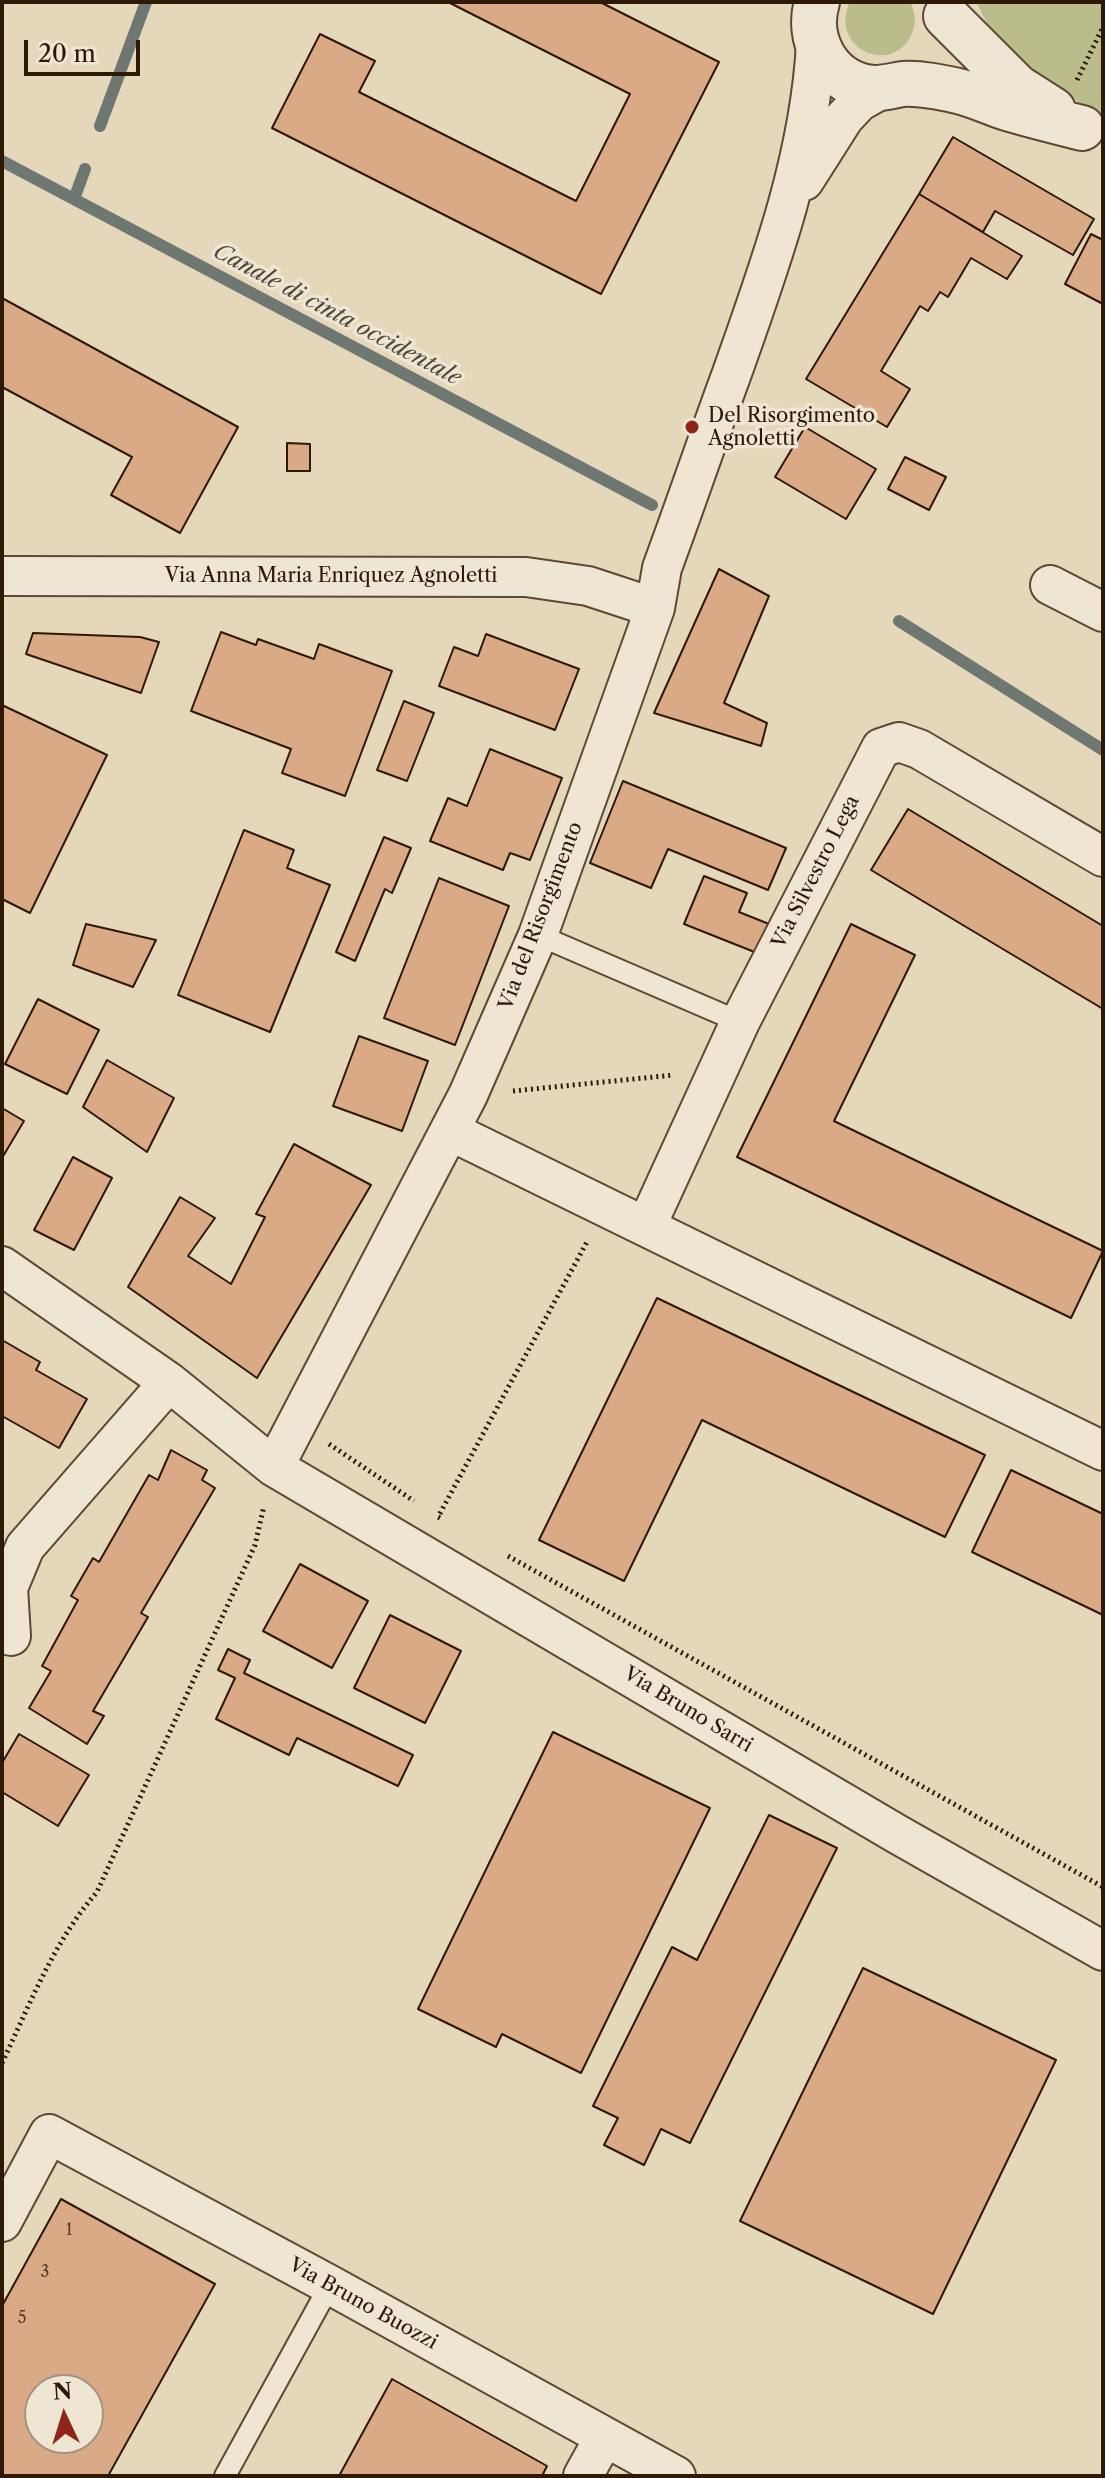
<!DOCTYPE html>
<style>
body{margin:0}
#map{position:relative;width:1105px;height:2478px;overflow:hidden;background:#e5d7ba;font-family:"Libre Caslon Text",serif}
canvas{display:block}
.frame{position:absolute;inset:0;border:4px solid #2e1806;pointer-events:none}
.north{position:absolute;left:24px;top:2374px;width:80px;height:80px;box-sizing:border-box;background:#eee5d2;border:2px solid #a19380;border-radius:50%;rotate:356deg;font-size:22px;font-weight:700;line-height:32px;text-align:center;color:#2e1806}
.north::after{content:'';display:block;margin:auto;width:28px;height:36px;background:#8f2418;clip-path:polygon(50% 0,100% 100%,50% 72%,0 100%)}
.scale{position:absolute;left:24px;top:40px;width:116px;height:36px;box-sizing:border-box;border:4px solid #2e1806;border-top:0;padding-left:10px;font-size:24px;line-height:28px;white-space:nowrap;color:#2e1806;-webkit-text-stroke:6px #eee5d2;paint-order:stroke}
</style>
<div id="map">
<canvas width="1105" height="2478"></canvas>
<div class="frame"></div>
<div class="north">N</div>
<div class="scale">20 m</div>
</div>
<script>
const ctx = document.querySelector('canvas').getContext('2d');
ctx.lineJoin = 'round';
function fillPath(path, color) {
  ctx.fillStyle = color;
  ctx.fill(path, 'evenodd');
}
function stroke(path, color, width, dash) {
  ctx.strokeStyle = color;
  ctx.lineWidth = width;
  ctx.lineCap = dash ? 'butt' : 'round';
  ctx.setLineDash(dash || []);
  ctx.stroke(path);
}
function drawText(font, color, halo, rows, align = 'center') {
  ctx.font = font + ' "Libre Caslon Text",serif';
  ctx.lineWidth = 7;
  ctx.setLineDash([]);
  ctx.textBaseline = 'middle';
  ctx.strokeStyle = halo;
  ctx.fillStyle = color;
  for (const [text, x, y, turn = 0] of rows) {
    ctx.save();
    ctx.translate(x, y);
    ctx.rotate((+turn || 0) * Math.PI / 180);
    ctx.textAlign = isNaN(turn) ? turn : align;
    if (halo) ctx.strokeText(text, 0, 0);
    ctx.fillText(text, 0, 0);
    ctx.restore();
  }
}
const green = new Path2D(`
 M 850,2 L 910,2 C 915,12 917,22 912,33 C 894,78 827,48 850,2 Z
 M 1103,2 L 1103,115 L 1040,81 L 992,34 L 977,3 Z`);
const stream = new Path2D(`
 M 100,126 L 146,2
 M 2,161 L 652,505
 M 74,199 L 85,169
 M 899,621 L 1103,750`);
const building = new Path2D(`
 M 448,2 L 600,2 L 719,62 L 601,294 L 272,128 L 320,34 L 375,61 L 359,92 L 576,201 L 630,94 Z
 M 953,137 L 1094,219 L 1073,255 L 995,211 L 983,232 L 919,194 Z
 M 919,194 L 1022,256 L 1007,279 L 971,258 L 948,297 L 940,292 L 928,311 L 920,306 L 881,371 L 910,389 L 887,427 L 806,379 Z
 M 1091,234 L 1103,240 L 1103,304 L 1065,284 Z
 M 2,298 L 238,427 L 180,533 L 111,495 L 132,457 L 2,387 Z
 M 805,427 L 876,469 L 846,519 L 775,477 Z
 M 287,443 L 310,444 L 310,471 L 287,471 Z
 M 905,457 L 946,477 L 929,510 L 888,489 Z
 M 719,569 L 769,596 L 724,703 L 767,723 L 761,746 L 654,713 Z
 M 221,632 L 256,645 L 258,639 L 314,659 L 319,644 L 392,671 L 345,796 L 282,773 L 291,749 L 191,711 Z
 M 33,633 L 140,637 L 159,642 L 141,693 L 26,654 Z
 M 486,634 L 579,669 L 555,730 L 439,686 L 454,647 L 478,656 Z
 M 404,701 L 434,713 L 407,781 L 377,770 Z
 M 2,705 L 107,755 L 30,913 L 2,899 Z
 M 490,749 L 562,778 L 530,860 L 510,853 L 503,870 L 430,841 L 448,798 L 467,806 Z
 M 623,781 L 786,848 L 768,890 L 668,849 L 651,888 L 590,863 Z
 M 908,809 L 1103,926 L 1103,1009 L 871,870 Z
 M 244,830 L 294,850 L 287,868 L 330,885 L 270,1032 L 178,995 Z
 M 384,837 L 411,848 L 392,893 L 385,889 L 355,961 L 336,952 Z
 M 704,876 L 747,893 L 739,912 L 769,924 L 757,953 L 684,924 Z
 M 439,878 L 509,906 L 455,1045 L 384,1018 Z
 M 86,924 L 156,940 L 133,987 L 73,965 Z
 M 851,924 L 915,955 L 834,1121 L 1103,1251 L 1071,1318 L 737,1157 Z
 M 38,999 L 99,1030 L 67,1094 L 5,1064 Z
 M 359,1036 L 428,1061 L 402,1131 L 333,1106 Z
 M 107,1060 L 174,1098 L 147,1152 L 83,1107 Z
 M 2,1108 L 24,1121 L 2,1158 Z
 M 294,1144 L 371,1185 L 257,1378 L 128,1287 L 180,1197 L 215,1218 L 188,1256 L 231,1284 L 265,1217 L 256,1214 Z
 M 73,1157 L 112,1178 L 74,1250 L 34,1230 Z
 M 657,1298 L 985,1455 L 945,1537 L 702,1420 L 624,1581 L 539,1540 Z
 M 2,1340 L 40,1362 L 36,1370 L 87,1399 L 59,1448 L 2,1416 Z
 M 171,1450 L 207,1470 L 202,1480 L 215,1488 L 141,1613 L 148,1617 L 93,1711 L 104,1716 L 87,1744 L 29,1708 L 51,1671 L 42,1666 L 78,1600 L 71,1596 L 93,1558 L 99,1562 L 149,1475 L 158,1480 Z
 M 1011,1470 L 1103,1514 L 1103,1615 L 972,1552 Z
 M 300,1564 L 368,1601 L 332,1668 L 263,1631 Z
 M 390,1615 L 461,1651 L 425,1723 L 354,1688 Z
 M 228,1649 L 250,1660 L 244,1673 L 413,1755 L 398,1786 L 297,1738 L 289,1755 L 216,1719 L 235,1678 L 218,1670 Z
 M 553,1732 L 710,1808 L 581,2073 L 502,2034 L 496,2047 L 418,2009 Z
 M 19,1734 L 89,1775 L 58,1826 L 2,1792 L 2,1763 Z
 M 769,1815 L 837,1848 L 690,2143 L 661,2129 L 644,2165 L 604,2145 L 618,2118 L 593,2106 L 672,1947 L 697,1960 Z
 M 863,1968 L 1056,2060 L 933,2314 L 740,2221 Z
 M 61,2199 L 215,2284 L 108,2476 L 2,2476 L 2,2306 ZM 40,2390 L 88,2390 L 88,2438 L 40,2438 Z
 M 392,2379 L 547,2466 L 542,2476 L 339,2476 Z`);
const path = new Path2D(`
 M 1077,80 L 1103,27
 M 513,1091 L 674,1075
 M 329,1444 L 414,1501
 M 440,1518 L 438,1517 L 588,1240
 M 508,1556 L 1103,1887
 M 2,2063 C 30,2004 54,1941 97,1892 L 255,1545 L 264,1506`);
const service = new Path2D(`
 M 538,935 L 740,1022
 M 225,2476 L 330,2285`);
const minor = new Path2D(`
 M 804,181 L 844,118 L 859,102 L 884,88
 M 2,576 L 526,577 L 588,586 L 655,608
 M 1050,585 L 1103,612
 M 450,1131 L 1103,1451
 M 646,1227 L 740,1022 L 881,748 L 899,742 L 919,749 L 1103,857
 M 2,1266 L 169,1382 L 274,1467 L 897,1834 L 1103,1951
 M 274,1467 L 468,1095 L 538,935 L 655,608 L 662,568 C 686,503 708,438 732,373 C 770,266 810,157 816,43
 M 11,1636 L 8,1588 L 25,1547 L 169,1382
 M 2,2222 L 49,2134 L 330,2285 L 676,2476
 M 583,2476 L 604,2438`);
const tertiary = new Path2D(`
 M 817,2 C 806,39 827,79 866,87 C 879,90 890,86 903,84 C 921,83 940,87 958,91 C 976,95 993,104 1010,109 C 1034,116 1058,122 1082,128
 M 946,16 L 1017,87 L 1053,110`);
const markers = [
 [692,427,8,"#8f2418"]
];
const numberNames = [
 ["1",69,2230],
 ["3",45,2272],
 ["5",22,2318]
];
const poiNames = [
 ["Del Risorgimento",708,416],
 ["Agnoletti",708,439]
];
const streetNames = [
 ["Via Anna Maria Enriquez Agnoletti",331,576],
 ["Via Silvestro Lega",816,872,-63],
 ["Via del Risorgimento",541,916,-69],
 ["Via Bruno Sarri",688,1710,31],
 ["Via Bruno Buozzi",363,2304,29]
];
const waterNames = [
 ["Canale di cinta occidentale",337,315,28]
];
fillPath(green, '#b9bd8c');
stroke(stream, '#6e7771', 12);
fillPath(building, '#daaa87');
stroke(building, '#2e1806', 2);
stroke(service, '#5c4833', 24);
stroke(minor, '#5c4833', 42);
stroke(tertiary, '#5c4833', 48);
stroke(path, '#2e1806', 5, [2, 4]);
stroke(service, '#eee5d2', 20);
stroke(minor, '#eee5d2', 38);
stroke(tertiary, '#eee5d2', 44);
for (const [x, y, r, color] of markers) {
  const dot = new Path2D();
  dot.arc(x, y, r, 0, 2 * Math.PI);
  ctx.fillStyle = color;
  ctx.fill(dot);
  stroke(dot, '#eee5d2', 3);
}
drawText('16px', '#593c26', null, numberNames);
drawText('20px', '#2e1806', '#eee5d2', poiNames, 'left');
drawText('20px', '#2e1806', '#eee5d2', streetNames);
drawText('italic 22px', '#4e483c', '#eee5d2', waterNames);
</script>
